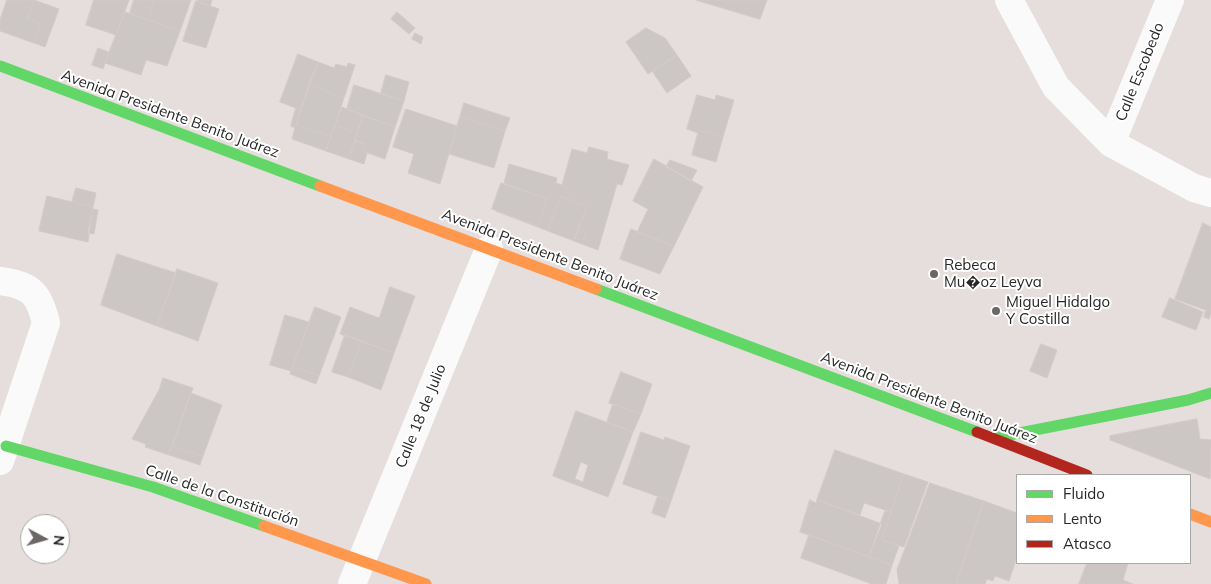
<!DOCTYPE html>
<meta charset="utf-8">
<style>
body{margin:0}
#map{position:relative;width:1211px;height:584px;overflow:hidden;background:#e6dedc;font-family:Mulish,sans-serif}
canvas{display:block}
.legend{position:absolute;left:1016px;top:474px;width:175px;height:90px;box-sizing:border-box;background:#fff;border:1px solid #a9a9a9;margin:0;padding:6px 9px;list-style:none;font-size:15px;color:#272727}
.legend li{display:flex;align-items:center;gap:10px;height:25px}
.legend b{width:25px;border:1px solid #a9a9a9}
.north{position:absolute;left:20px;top:514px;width:50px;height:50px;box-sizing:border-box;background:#fff;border:1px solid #a9a9a9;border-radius:50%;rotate:96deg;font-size:14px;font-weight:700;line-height:20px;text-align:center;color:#272727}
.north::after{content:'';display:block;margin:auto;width:18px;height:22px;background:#6a6766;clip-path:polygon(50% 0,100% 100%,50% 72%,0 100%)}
</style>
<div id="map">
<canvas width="1211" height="584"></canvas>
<ul class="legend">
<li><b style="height:6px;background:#63d668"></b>Fluido</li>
<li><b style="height:6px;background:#ff974d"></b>Lento</li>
<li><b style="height:6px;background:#b3261e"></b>Atasco</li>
</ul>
<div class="north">N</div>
</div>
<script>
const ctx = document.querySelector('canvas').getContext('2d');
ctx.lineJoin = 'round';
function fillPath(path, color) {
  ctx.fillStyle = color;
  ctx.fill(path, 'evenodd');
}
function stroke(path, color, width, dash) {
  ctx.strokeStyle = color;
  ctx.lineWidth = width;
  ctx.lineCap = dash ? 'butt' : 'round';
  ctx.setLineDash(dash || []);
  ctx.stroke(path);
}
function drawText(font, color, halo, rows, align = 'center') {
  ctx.font = font + ' Mulish,sans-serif';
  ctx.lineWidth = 4;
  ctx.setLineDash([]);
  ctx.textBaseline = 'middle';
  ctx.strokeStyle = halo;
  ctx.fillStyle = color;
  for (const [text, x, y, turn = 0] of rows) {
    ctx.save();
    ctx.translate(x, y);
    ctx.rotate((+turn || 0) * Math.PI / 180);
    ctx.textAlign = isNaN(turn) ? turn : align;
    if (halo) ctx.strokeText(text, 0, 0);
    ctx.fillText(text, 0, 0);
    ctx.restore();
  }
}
const building = new Path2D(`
 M 7,0 L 34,0 L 28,19 L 41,24 L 34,43 L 0,31 L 0,20 Z
 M 34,0 L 59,9 L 45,47 L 34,43 L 41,24 L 28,19 Z
 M 94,0 L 129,0 L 116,35 L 86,25 Z
 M 134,0 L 155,0 L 148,20 L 130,13 Z
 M 155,0 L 191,0 L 180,31 L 148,20 Z
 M 198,0 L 212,0 L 210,6 L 197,2 Z
 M 696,0 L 767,0 L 760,19 Z
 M 196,1 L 219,9 L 206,48 L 183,41 Z
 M 125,12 L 180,31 L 167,66 L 146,60 L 141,75 L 105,63 Z
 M 397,12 L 415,28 L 409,34 L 391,19 Z
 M 646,28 L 665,38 L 677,55 L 648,74 L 626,42 Z
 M 415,33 L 423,37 L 421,44 L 412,39 Z
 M 98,48 L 109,52 L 103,69 L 92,65 Z
 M 298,54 L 318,62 L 301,110 L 280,102 Z
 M 677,55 L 691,76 L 667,93 L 652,71 Z
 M 318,62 L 334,68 L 336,64 L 347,67 L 348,63 L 355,65 L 344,98 L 309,85 Z
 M 386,75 L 409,82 L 404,101 L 381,93 Z
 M 309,85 L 344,98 L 331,136 L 296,125 Z
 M 354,85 L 404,101 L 395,127 L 347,109 Z
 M 697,95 L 715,100 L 716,95 L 734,100 L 723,137 L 699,130 L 698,133 L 687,129 Z
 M 464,103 L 510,118 L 505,131 L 460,117 Z
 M 342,107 L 363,116 L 357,133 L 335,125 Z
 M 296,108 L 301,110 L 296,125 L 331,136 L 326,151 L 292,139 L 295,128 L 291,126 Z
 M 406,109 L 457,126 L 440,184 L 408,173 L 414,154 L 393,147 Z
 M 363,116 L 395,127 L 385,159 L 362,151 L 365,144 L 355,140 Z
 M 460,117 L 505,131 L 494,168 L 449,154 Z
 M 335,125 L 357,133 L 349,159 L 326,151 Z
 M 699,130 L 723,137 L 716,162 L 692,155 Z
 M 355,141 L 365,144 L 362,151 L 367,153 L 364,164 L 349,159 Z
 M 589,147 L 608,152 L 607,159 L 629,165 L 622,185 L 617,184 L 598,250 L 574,241 L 575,238 L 583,240 L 586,231 L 578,229 L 587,206 L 561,196 L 548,231 L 496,211 L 538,226 L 547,199 L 504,183 L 509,164 L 557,178 L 556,183 L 562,185 L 572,149 L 587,153 Z
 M 654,159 L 703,187 L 674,246 L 637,232 L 648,209 L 633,201 Z
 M 670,160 L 697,170 L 691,181 L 666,167 Z
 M 501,183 L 547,199 L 538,226 L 492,209 Z
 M 76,188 L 96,193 L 93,207 L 72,202 Z
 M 47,196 L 93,207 L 88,242 L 39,231 Z
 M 561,196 L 587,206 L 574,241 L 548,231 Z
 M 93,209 L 98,210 L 94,234 L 88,233 Z
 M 1203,223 L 1211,227 L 1211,312 L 1175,299 Z
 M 578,229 L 586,231 L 583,240 L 575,238 Z
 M 631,229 L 674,246 L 660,274 L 620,259 Z
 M 117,254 L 176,273 L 157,326 L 101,305 Z
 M 177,269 L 218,283 L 198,341 L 157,326 Z
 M 390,287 L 415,296 L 394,353 L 340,334 L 350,307 L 379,318 Z
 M 1170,298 L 1203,312 L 1196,330 L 1162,317 Z
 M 315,307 L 341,317 L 319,376 L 293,366 Z
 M 1206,310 L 1211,312 L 1209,319 L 1204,317 Z
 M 285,315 L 309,322 L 291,371 L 270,365 Z
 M 345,335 L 362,341 L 348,377 L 332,372 Z
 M 362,341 L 394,353 L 381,390 L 348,377 Z
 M 1041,344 L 1057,350 L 1047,378 L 1030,371 Z
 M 293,366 L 319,376 L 316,384 L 290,374 Z
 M 621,372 L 652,384 L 641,414 L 609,403 Z
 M 163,378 L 193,388 L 169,455 L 145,447 L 146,444 L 132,439 L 159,390 Z
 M 191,393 L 222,405 L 203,456 L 172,446 Z
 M 613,404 L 641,414 L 633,432 L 607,422 Z
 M 576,411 L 633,432 L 608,497 L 553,476 ZM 581,462 L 588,465 L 583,482 L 575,479 Z
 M 1197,419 L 1200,439 L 1211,440 L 1210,479 L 1110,440 L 1110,436 Z
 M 641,432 L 664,440 L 665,437 L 690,446 L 671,501 L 623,484 Z
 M 172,446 L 203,456 L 200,465 L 169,455 Z
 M 835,450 L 904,474 L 891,512 L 864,503 L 860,515 L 817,500 Z
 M 904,474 L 928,482 L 904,547 L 882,540 Z
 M 930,483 L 984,501 L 956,584 L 899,584 L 897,570 Z
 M 658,496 L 671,501 L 665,518 L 652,513 Z
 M 810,500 L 816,503 L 817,500 L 882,524 L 869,557 L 800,532 Z
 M 984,501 L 1017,513 L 1017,557 L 1009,581 L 995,576 L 993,581 L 987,579 L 985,584 L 956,584 Z
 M 885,511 L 891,512 L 882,540 L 899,546 L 892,565 L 869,557 Z
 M 809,535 L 892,565 L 886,584 L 872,584 L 801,558 Z
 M 1087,563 L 1128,563 L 1123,580 L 1133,584 L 1079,584 Z`);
const street = new Path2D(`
 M 1009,0 L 1056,87 L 1111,143 L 1194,188 L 1211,193
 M 1111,143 L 1170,0
 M 0,281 C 31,285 39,293 46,323 L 0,461
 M 352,584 L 489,249`);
const fast = new Path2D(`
 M 0,66 L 320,186
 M 596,289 L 977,432
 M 994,438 L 1188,400 L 1211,393
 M 6,446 L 153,487 L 264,526`);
const slow = new Path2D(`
 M 320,186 L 596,289
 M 1190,514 L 1211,522
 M 264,526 L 426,584`);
const jam = new Path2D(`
 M 977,432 L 1087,475`);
const markers = [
 [934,274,5,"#6a6766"],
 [996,311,5,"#6a6766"]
];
const streetNames = [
 ["Calle Escobedo",1140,72,-68],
 ["Avenida Presidente Benito Juárez",170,114,20],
 ["Avenida Presidente Benito Juárez",550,255,21],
 ["Avenida Presidente Benito Juárez",929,398,21],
 ["Calle 18 de Julio",421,416,-68],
 ["Calle de la Constitución",222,496,19]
];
const poiNames = [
 ["Rebeca",944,265],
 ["Mu�oz Leyva",944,282],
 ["Miguel Hidalgo",1006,302],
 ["Y Costilla",1006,319]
];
fillPath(building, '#ccc7c5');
stroke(building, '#d1cac8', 1);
stroke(street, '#fbfafa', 28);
stroke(fast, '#63d668', 11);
stroke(slow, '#ff974d', 11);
stroke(jam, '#b3261e', 11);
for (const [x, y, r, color] of markers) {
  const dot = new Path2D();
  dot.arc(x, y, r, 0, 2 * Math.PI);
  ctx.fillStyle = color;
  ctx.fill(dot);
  stroke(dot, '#fff', 2);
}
drawText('15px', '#272727', '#fff', streetNames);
drawText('15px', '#272727', '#fff', poiNames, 'left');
</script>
